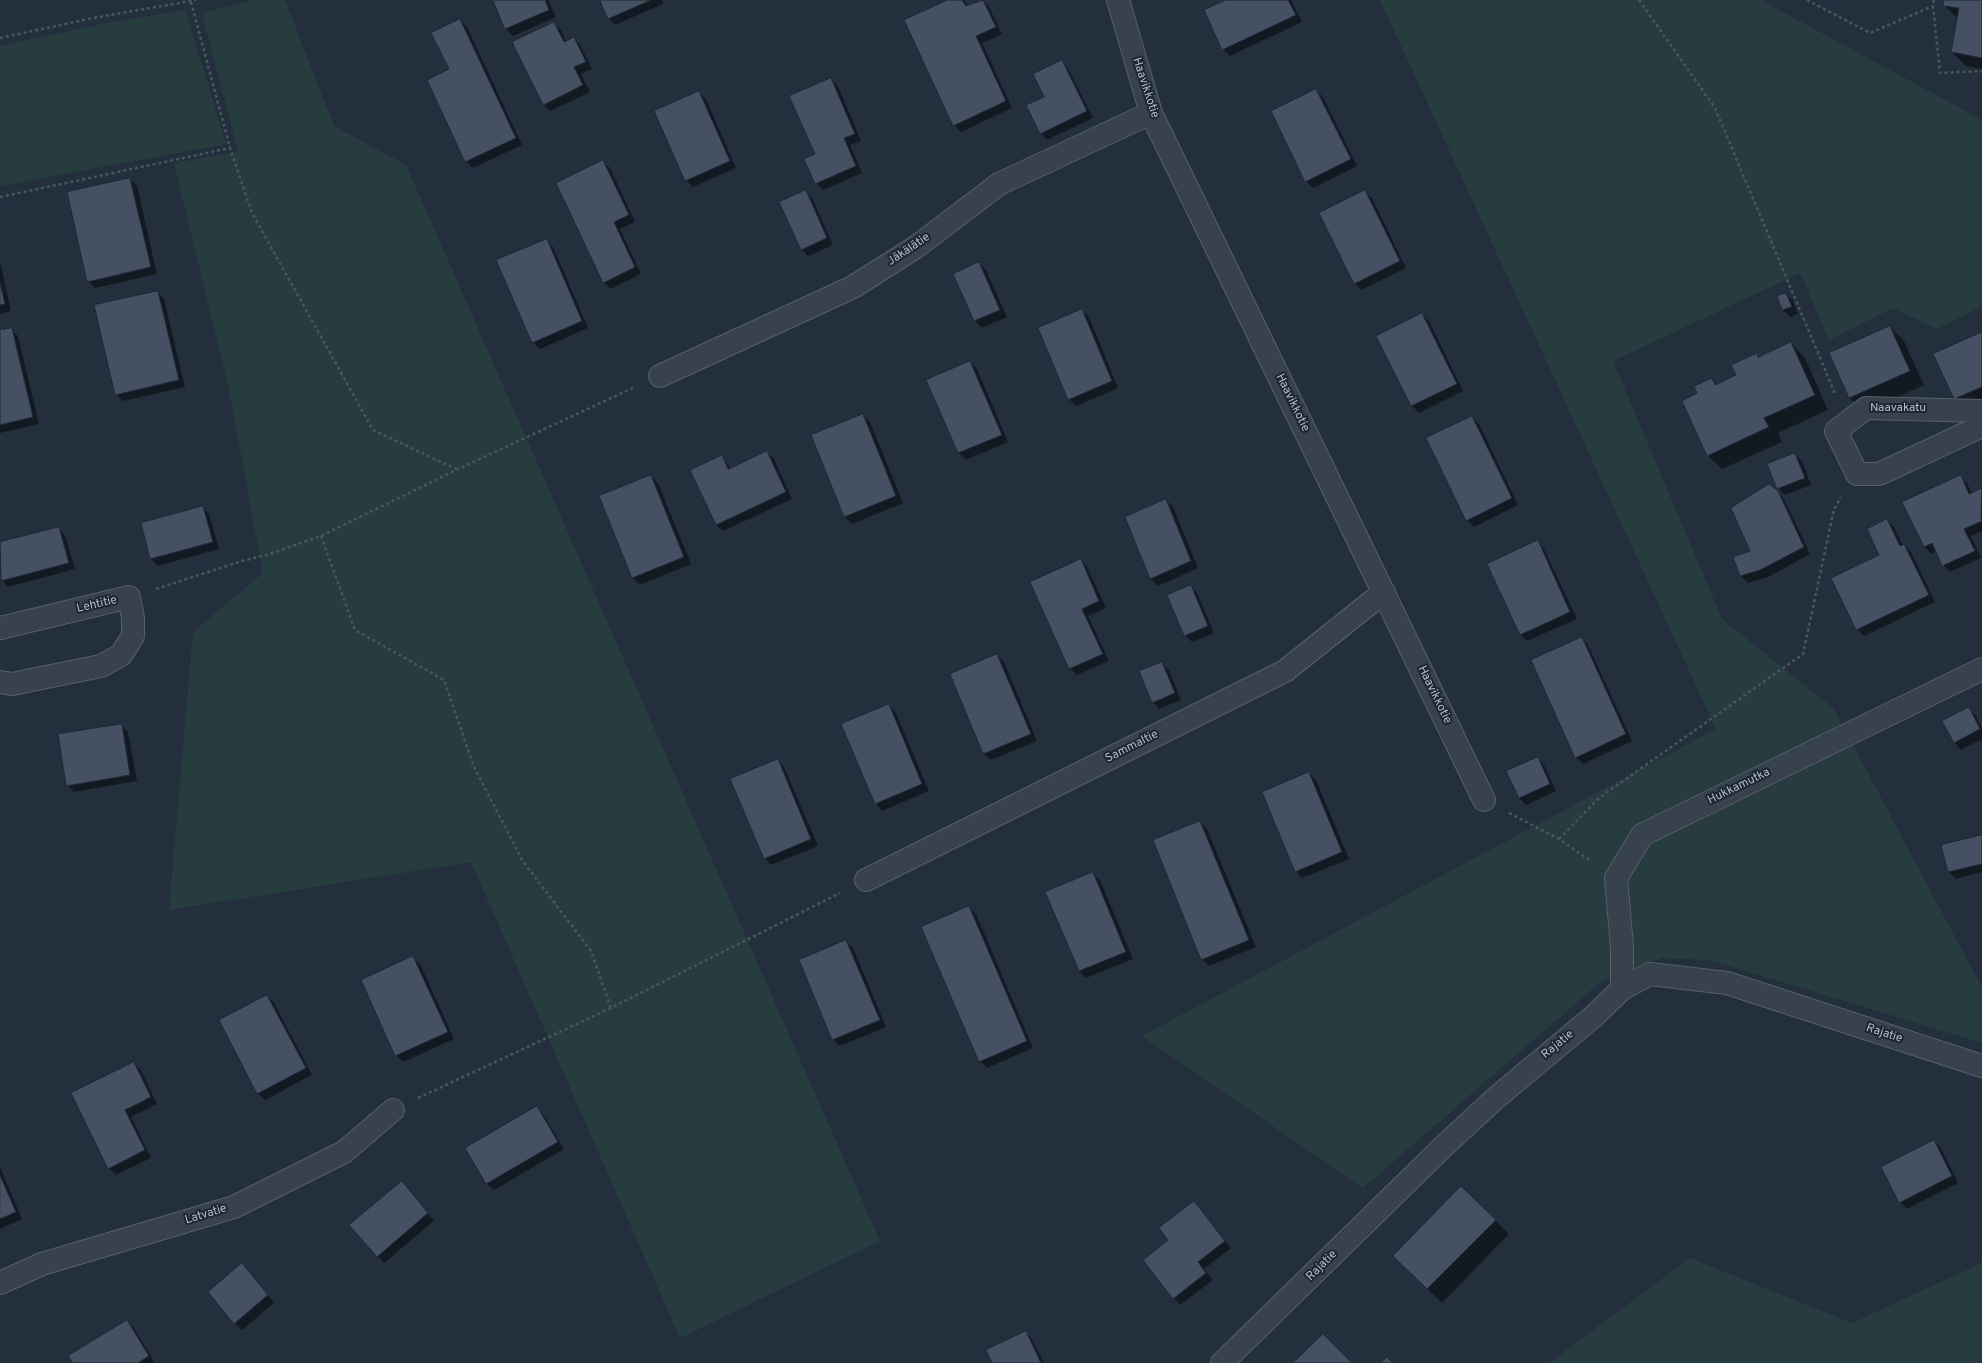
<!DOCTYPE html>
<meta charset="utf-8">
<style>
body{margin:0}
canvas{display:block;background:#242f3e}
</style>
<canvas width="1982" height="1363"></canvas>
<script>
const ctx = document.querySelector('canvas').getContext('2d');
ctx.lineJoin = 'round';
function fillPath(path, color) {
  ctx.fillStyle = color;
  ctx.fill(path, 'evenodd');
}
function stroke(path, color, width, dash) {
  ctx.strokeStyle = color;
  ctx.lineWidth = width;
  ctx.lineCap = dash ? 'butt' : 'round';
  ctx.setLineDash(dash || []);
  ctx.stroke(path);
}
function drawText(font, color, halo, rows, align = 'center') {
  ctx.font = font + ' Overpass,sans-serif';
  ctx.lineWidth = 4;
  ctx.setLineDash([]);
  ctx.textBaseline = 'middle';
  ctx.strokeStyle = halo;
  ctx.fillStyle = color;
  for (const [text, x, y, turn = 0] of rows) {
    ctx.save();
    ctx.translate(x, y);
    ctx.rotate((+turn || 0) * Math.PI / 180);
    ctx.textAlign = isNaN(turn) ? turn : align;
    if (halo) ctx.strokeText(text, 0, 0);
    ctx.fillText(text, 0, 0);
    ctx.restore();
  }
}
const green = new Path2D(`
 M 254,0 L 285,0 L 334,126 L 406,165 L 880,1241 L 680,1338 L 471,862 L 169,910 L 193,632 L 263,573 L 228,385 L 174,163 L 238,152 L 202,13 Z
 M 1380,0 L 1761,0 L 1982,120 L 1982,306 L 1937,329 L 1893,308 L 1829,340 L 1800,273 L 1613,361 L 1722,619 L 1834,709 L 1982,988 L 1982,1043 L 1710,960 L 1662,958 L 1599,983 L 1363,1188 L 1142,1036 L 1716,729 Z
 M 185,10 L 226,144 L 0,186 L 0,46 L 97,25 Z
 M 1690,1258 L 1852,1323 L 1982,1263 L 1982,1363 L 1549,1363 Z`);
const shadow = new Path2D(`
 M 494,0 L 548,0 L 556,17 L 513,36 L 506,29 Z
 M 601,0 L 662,0 L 663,4 L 615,25 L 608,18 Z
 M 950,0 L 964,0 L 968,6 L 983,0 L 989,7 L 1002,34 L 982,43 L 1012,108 L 961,132 L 954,125 Z
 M 1228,0 L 1291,0 L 1302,22 L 1230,56 L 1223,49 Z
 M 1945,0 L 1982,0 L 1982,69 L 1966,66 L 1952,52 L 1958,19 L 1944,5 Z
 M 460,20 L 467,27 L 522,145 L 473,168 L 466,161 Z
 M 554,23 L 561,30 L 566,41 L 574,38 L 580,45 L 592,69 L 581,74 L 590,92 L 550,111 L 543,104 Z
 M 1061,61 L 1068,68 L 1093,118 L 1047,140 L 1041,133 Z
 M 831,79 L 838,86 L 861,141 L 850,145 L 862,173 L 823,190 L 816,183 L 816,155 Z
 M 1316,90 L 1323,97 L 1357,166 L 1313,188 L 1306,181 Z
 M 699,92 L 706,99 L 736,168 L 693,187 L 686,180 Z
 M 603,162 L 610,168 L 635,222 L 620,229 L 641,274 L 610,289 L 604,282 Z
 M 130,179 L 137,186 L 157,274 L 95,288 L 88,281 Z
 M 806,192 L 812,198 L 833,245 L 808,256 L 801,249 Z
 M 1365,192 L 1372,198 L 1406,268 L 1361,290 L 1355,283 Z
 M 546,240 L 553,247 L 588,328 L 540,349 L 533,342 Z
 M 0,262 L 11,311 L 0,314 Z
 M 979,263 L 986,270 L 1007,317 L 982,328 L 975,321 L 954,274 Z
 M 158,292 L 164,299 L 185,387 L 123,401 L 116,394 Z
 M 1786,294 L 1793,301 L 1798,314 L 1790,317 L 1783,310 L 1778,297 Z
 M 1082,310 L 1089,317 L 1118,388 L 1076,406 L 1069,399 Z
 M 1422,314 L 1429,321 L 1463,391 L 1419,413 L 1412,406 L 1377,336 Z
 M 1890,327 L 1904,341 L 1924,385 L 1864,412 L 1850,398 L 1830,354 Z
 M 11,329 L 18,336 L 39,424 L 0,433 L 0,331 Z
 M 1982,333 L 1982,407 L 1969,413 L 1955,399 L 1934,354 Z
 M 1791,343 L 1805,358 L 1828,410 L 1778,433 L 1782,442 L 1722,469 L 1707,455 L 1698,394 L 1711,379 L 1717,385 L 1737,375 L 1756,354 L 1760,358 Z
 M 970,362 L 977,369 L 1008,442 L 966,460 L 959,453 L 928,380 Z
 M 863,415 L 870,422 L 903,503 L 852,524 L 845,517 L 812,436 Z
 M 1472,417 L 1479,424 L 1518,505 L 1474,527 L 1467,520 Z
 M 767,452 L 774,459 L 792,499 L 723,531 L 716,525 L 721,456 L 731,469 Z
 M 1795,454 L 1802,461 L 1811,485 L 1785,495 L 1778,488 Z
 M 651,476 L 658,483 L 691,564 L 640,585 L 633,578 L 600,497 Z
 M 1960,476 L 1967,483 L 1972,494 L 1982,489 L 1982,531 L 1971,536 L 1981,558 L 1950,572 L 1943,565 L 1937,551 L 1931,554 L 1925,547 Z
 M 1777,492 L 1784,499 L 1810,554 L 1768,577 L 1748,583 L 1741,576 L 1735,557 L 1751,552 Z
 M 1166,500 L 1173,507 L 1198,568 L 1158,586 L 1151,579 L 1126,517 Z
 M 202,507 L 209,514 L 219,549 L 158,566 L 151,559 L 142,524 Z
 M 1887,521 L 1894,527 L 1903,546 L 1904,545 L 1911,552 L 1935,602 L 1864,636 L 1857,629 L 1880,555 Z
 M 58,528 L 65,535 L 75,569 L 8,587 L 2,580 L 0,574 L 0,543 Z
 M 1537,542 L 1544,549 L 1577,619 L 1527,641 L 1520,634 Z
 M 1080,560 L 1087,567 L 1106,608 L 1088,616 L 1109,661 L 1077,675 L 1070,668 Z
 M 1190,586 L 1197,593 L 1214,633 L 1192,642 L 1185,635 Z
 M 1582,638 L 1588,645 L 1632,741 L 1583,764 L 1576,757 Z
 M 997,655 L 1004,662 L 1037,741 L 991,760 L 984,754 Z
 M 1162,663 L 1169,670 L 1181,700 L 1159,709 L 1153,702 Z
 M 889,706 L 896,713 L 929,791 L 882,811 L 876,804 Z
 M 1968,708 L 1975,715 L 1982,728 L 1982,739 L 1961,750 L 1955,743 Z
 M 121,725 L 128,732 L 137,781 L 74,792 L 67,785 Z
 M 1537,758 L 1544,765 L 1556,791 L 1526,805 L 1519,798 Z
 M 777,760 L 784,767 L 818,846 L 771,865 L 765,858 Z
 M 1309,773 L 1316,780 L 1349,859 L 1302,878 L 1296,871 Z
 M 1200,822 L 1207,829 L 1256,947 L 1209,966 L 1202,959 Z
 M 1982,836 L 1982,872 L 1956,879 L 1949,872 Z
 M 1093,873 L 1100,880 L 1133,959 L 1086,978 L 1079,971 L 1047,892 Z
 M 969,908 L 976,914 L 1033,1048 L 987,1068 L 980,1061 Z
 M 846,941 L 853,948 L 886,1027 L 840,1046 L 833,1039 Z
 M 413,958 L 420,964 L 454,1039 L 403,1062 L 396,1055 Z
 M 267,996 L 274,1003 L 312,1075 L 265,1100 L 258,1093 Z
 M 134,1064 L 141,1070 L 157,1104 L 131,1117 L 151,1158 L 116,1175 L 109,1168 Z
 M 536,1107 L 543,1114 L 564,1149 L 494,1190 L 487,1184 L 466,1148 Z
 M 1934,1141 L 1941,1148 L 1958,1183 L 1907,1209 L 1900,1202 Z
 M 0,1167 L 22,1219 L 0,1229 Z
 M 1461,1187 L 1509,1234 L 1442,1303 L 1394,1256 Z
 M 408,1190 L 434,1221 L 384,1263 L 351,1225 Z
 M 1194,1202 L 1231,1248 L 1204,1269 L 1213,1280 L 1180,1305 L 1174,1298 L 1170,1241 Z
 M 248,1271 L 274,1303 L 242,1330 L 235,1323 Z
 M 127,1322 L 134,1328 L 155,1363 L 74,1363 Z
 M 1026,1332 L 1032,1339 L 1044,1363 L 993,1363 Z`);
const building = new Path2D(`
 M 493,0 L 545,0 L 549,10 L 505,29 Z
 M 600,0 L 651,0 L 608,19 Z
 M 948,0 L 962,0 L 966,6 L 983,0 L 996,27 L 976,36 L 1006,101 L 953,126 L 904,20 Z
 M 1226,0 L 1288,0 L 1296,15 L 1222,50 L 1204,10 Z
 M 1944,0 L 1982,0 L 1982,58 L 1951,52 L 1959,8 L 1943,6 Z
 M 460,19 L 516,138 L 465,162 L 427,80 L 449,69 L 431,33 Z
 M 554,22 L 564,42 L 574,37 L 586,62 L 574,67 L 583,85 L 543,105 L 512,42 Z
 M 1062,60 L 1087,111 L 1040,134 L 1026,105 L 1044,97 L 1033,74 Z
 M 831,78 L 855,134 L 844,138 L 856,166 L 815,184 L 804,159 L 815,154 L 789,96 Z
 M 1316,89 L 1351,159 L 1305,182 L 1271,111 Z
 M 699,91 L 730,161 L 685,181 L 654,111 Z
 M 603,160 L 629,215 L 614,222 L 635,267 L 603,283 L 556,183 Z
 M 130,178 L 151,267 L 87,282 L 67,192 Z
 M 806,190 L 827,238 L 801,250 L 779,202 Z
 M 1365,190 L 1400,261 L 1354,284 L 1319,213 Z
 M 547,239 L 582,321 L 532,343 L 496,260 Z
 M 979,262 L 1000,310 L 974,321 L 953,274 Z
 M 0,282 L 5,304 L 0,305 Z
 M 158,291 L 179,380 L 115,395 L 94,305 Z
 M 1786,293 L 1792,307 L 1782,310 L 1777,296 Z
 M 1082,309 L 1112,381 L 1068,400 L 1038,328 Z
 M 1422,313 L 1457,384 L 1411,406 L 1376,336 Z
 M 1890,326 L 1910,371 L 1849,398 L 1829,353 Z
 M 12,328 L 33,417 L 0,425 L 0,330 Z
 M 1982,332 L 1982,387 L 1954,399 L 1933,354 Z
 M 1791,342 L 1815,395 L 1764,418 L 1769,427 L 1707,456 L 1682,401 L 1697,393 L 1694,386 L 1712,378 L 1715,385 L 1736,375 L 1731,365 L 1757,353 L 1758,357 Z
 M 970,361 L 1002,435 L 958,453 L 926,380 Z
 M 863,414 L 896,496 L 844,517 L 811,435 Z
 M 1472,416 L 1512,498 L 1466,521 L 1426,438 Z
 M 767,451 L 786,492 L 716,525 L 690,470 L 722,455 L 728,469 Z
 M 1795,453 L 1805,478 L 1777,489 L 1767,464 Z
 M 651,475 L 684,557 L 632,578 L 599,496 Z
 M 1961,475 L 1969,494 L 1982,488 L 1981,517 L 1982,521 L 1964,529 L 1975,551 L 1942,566 L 1932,543 L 1924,547 L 1902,502 Z
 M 1769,484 L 1778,491 L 1804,547 L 1760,570 L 1740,576 L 1733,557 L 1750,551 L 1731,508 Z
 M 1166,499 L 1191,561 L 1150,579 L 1125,517 Z
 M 203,506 L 213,542 L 150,559 L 141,523 Z
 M 1887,519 L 1900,546 L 1904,544 L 1929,595 L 1856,630 L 1831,578 L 1879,555 L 1867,529 Z
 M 59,527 L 69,563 L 1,581 L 0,542 Z
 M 1538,540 L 1570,612 L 1520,635 L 1487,564 Z
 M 1081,559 L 1099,601 L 1082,609 L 1103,654 L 1069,669 L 1030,582 Z
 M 1191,585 L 1208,626 L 1184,636 L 1167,595 Z
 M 1582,637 L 1626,734 L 1575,758 L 1531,660 Z
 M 997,654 L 1031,734 L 983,754 L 950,674 Z
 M 1162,662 L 1175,693 L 1152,703 L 1139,671 Z
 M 889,704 L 922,784 L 875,804 L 841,724 Z
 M 1969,707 L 1980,729 L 1954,743 L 1942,721 Z
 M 122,724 L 130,775 L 66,786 L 58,734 Z
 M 1538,757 L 1550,784 L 1519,798 L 1506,771 Z
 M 778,759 L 811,839 L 764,859 L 730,779 Z
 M 1309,772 L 1342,852 L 1295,872 L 1262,792 Z
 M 1200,821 L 1249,940 L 1201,960 L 1153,840 Z
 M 1982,835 L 1982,864 L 1948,872 L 1941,845 Z
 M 1093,872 L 1126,952 L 1079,971 L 1045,892 Z
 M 969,906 L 1027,1041 L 979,1062 L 921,927 Z
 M 846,940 L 880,1020 L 832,1040 L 799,960 Z
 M 413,956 L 448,1032 L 395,1056 L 361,980 Z
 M 267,995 L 306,1068 L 257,1094 L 219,1020 Z
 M 134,1062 L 151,1097 L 125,1110 L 145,1150 L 108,1169 L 71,1093 Z
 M 537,1106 L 558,1142 L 486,1184 L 465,1148 Z
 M 1934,1140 L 1952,1176 L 1899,1203 L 1881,1167 Z
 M 0,1175 L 16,1212 L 0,1219 Z
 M 402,1181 L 428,1213 L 377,1257 L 349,1225 Z
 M 1461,1186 L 1496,1220 L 1427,1289 L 1393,1256 Z
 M 1194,1201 L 1225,1241 L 1198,1262 L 1206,1273 L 1173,1299 L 1143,1260 L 1168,1240 L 1159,1228 Z
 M 242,1263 L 268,1295 L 234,1324 L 208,1292 Z
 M 127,1320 L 149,1356 L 138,1363 L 73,1363 L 68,1356 Z
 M 1026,1331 L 1041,1363 L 992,1363 L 986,1350 Z
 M 1323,1334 L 1352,1363 L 1293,1363 Z
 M 1387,1357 L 1393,1363 L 1381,1363 Z`);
const path = new Path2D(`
 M 1639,0 L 1715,108 L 1834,391 L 1834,396
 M 1807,0 L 1870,33 L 1933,6
 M 1934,0 L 1933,6 L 1940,73 L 1982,71
 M 191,2 L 230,148 L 252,213 L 373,430 L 456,469
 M 0,38 L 93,18 L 196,0
 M 0,197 L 230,148
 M 321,536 L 355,630 L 444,680 L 474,767 L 522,860 L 591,951 L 611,1008
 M 156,589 L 242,561 L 270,554 L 321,536 L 456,470 L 635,387
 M 1509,813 L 1559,839 L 1592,862
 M 1559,839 L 1599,798 L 1803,654 L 1834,509 L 1841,497
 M 418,1098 L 611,1008 L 840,893`);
const minor = new Path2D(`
 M 1118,0 L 1151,113 L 1484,800
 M 660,376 L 853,287 L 916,247 L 999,184 L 1151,113
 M 1982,411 L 1866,408 L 1836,431 L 1857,474 L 1879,474 L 1982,426
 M 0,628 L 129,597 L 133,618 L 133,636 L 121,655 L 101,666 L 12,684 L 0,682
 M 866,880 L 1285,671 L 1384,592
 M 1622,989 L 1622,947 L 1616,878 L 1642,835 L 1982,669
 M 0,1283 L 42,1264 L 234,1207 L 344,1152 L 393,1110
 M 1222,1363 L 1447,1143 L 1497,1097 L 1594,1016 L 1622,989 L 1650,974 L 1727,983 L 1982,1066`);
const streetNames = [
 ["Haavikkotie",1145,88,72],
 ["Jäkälätie",909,250,-34],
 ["Haavikkotie",1292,403,64],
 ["Naavakatu",1898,409],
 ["Lehtitie",97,605,-13],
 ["Haavikkotie",1434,695,64],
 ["Sammaltie",1132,747,-27],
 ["Hukkamutka",1739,787,-26],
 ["Rajatie",1884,1034,18],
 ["Rajatie",1558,1045,-39],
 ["Latvatie",206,1215,-17],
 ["Rajatie",1322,1266,-45]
];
fillPath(green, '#263c3f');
fillPath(shadow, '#0007');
fillPath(building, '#455162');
stroke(building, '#1f2835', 1);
stroke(minor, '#565f6c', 24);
stroke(path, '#44595c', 2.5, [3, 3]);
stroke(minor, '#38414e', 22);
drawText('12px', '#b4bcc9', '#1d2633', streetNames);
</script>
